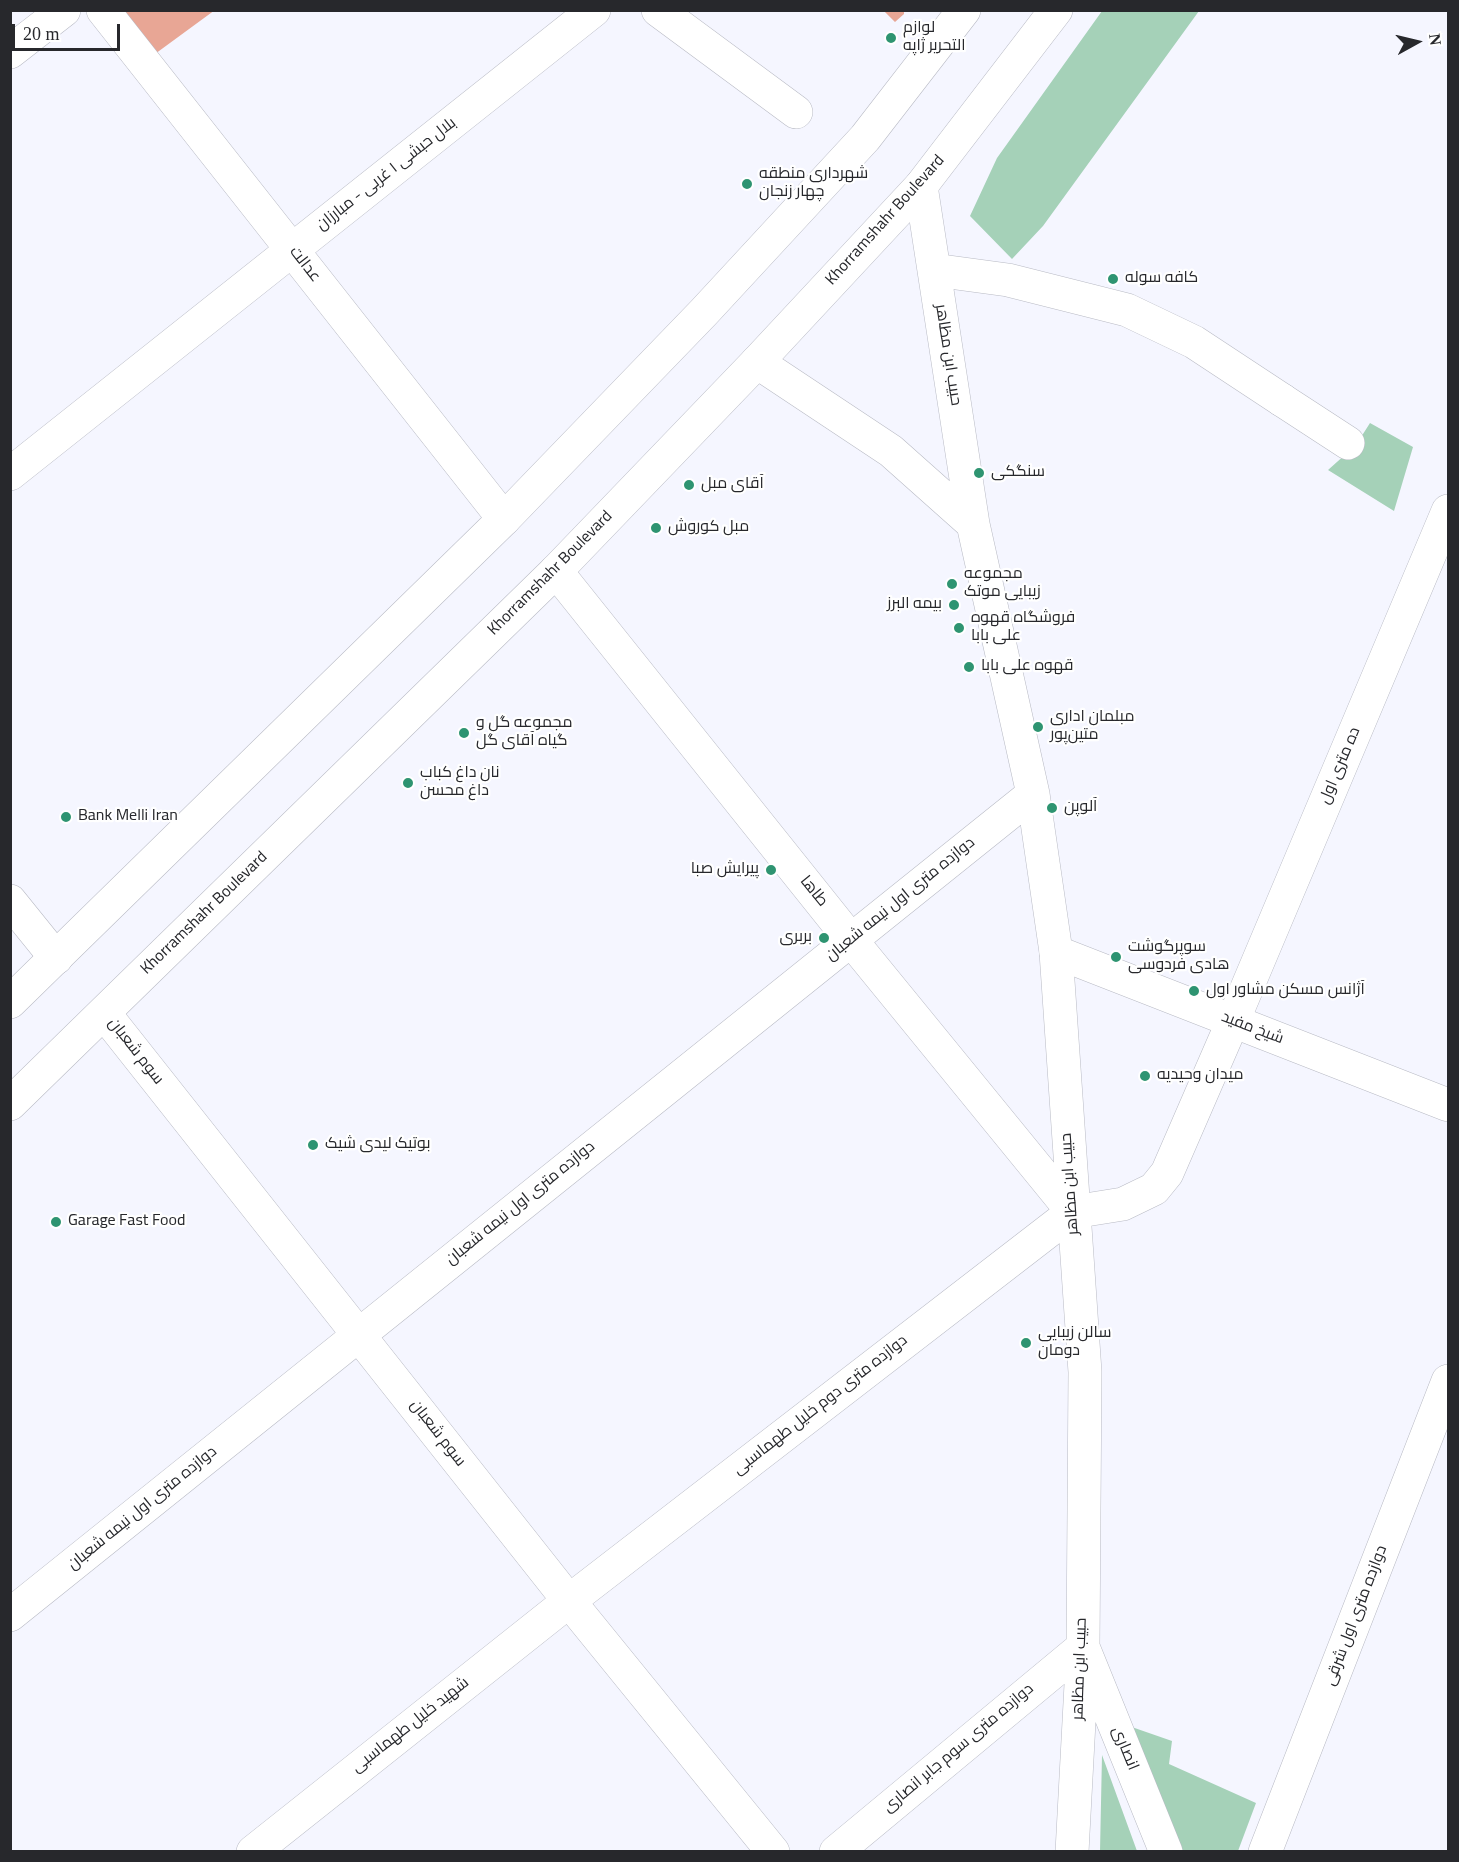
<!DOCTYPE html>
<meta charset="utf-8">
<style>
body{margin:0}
#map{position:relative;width:1459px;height:1862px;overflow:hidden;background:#f5f6ff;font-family:Georgia,serif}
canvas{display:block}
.frame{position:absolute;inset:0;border:12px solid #27282c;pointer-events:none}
.north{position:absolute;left:1387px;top:12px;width:60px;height:60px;-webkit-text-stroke:4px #fff;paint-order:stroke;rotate:82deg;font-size:16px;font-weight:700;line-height:24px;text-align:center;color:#27282c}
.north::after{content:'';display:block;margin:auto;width:21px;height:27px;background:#27282c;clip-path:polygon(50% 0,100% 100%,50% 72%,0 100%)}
.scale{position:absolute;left:12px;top:24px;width:108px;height:27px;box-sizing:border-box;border:3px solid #27282c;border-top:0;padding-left:8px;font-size:18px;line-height:21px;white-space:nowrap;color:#27282c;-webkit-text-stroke:4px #fff;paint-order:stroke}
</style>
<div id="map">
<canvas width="1459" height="1862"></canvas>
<div class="frame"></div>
<div class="north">N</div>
<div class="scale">20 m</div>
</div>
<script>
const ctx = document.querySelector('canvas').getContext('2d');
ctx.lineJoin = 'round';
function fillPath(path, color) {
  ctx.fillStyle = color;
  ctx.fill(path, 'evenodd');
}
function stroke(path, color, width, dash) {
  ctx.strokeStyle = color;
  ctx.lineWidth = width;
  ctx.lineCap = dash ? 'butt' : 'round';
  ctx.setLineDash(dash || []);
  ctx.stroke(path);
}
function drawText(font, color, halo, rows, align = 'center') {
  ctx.font = font + ' Georgia,Cairo,serif';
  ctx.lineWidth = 4.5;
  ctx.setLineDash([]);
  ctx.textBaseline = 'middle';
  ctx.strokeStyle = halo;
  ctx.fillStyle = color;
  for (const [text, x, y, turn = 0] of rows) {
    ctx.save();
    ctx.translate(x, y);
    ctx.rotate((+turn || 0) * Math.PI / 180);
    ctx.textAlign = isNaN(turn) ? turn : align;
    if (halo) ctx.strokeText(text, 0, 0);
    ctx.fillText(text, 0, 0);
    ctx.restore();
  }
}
const green = new Path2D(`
 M 1102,11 L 1199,11 L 1043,226 L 1012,259 L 970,216 L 997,158 Z
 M 1370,423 L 1413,447 L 1394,511 L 1328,470 L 1356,445 Z
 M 1126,1725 L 1172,1741 L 1169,1764 L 1256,1803 L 1238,1851 L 1183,1851 Z
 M 1102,1755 L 1137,1851 L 1100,1851 Z`);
const building = new Path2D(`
 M 103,10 L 215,10 L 144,62 Z
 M 883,10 L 904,10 L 904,14 L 895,22 Z`);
const pedestrian = new Path2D(`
 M 1282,400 L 1348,443`);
const minor = new Path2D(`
 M 658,10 L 796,112
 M 10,52 L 64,10
 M 921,186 L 973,524 L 1033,794 L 1056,952 L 1085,1372 L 1083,1647 L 1072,1852
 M 934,270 L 1008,280 L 1127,310 L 1194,342 L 1282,400
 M 757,362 L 891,451 L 973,524
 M 10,474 L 594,10
 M 556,571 L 851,940 L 1073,1212
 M 10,1615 L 1033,794
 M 253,1852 L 569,1601 L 1073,1212 L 1123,1204 L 1154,1189 L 1167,1173 L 1233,1021
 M 836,1852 L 1083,1647 L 1166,1852
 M 1265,1852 L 1448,1381`);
const tertiary = new Path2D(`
 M 103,10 L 504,519
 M 10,901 L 56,958
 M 1056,952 L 1448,1105
 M 1233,1021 L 1448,511`);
const secondary = new Path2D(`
 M 10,1002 L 504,519 L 704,312 L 865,138 L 964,10
 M 104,1013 L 569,1601 L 773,1852
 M 10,1104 L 556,571 L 757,362 L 921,186 L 1056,10`);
const markers = [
 [891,38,6,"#2e9471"],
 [747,184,6,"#2e9471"],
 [1113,279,6,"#2e9471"],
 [979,473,6,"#2e9471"],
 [689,485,6,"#2e9471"],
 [656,528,6,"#2e9471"],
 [952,584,6,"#2e9471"],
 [954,605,6,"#2e9471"],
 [959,628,6,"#2e9471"],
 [969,667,6,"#2e9471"],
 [1038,727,6,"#2e9471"],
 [464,733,6,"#2e9471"],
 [408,783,6,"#2e9471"],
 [1052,808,6,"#2e9471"],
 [66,817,6,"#2e9471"],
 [771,870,6,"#2e9471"],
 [824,938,6,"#2e9471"],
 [1116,957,6,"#2e9471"],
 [1194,991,6,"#2e9471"],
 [1145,1076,6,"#2e9471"],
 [313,1145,6,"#2e9471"],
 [56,1222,6,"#2e9471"],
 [1026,1343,6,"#2e9471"]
];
const poiNames = [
 ["لوازم",903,29],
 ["التحریر ژاپه",903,47],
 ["شهرداری منطقه",759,175],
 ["چهار زنجان",759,193],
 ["کافه سوله",1125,279],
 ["سنگکی",991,473],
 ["آقای مبل",701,485],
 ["مبل کوروش",668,528],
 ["مجموعه",964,575],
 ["زیبایی موتک",964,593],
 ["بیمه البرز",942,605,"right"],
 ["فروشگاه قهوه",971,619],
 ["علی بابا",971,637],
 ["قهوه علی بابا",981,667],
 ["مبلمان اداری",1050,718],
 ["متین‌پور",1050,736],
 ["مجموعه گل و",476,724],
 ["گیاه آقای گل",476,742],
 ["نان داغ کباب",420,774],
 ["داغ محسن",420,792],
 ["آلوپن",1064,808],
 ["Bank Melli Iran",78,817],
 ["پیرایش صبا",759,870,"right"],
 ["بربری",812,938,"right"],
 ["سوپرگوشت",1128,948],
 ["هادی فردوسی",1128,966],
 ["آژانس مسکن مشاور اول",1206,991],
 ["میدان وحیدیه",1157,1076],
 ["بوتیک لیدی شیک",325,1145],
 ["Garage Fast Food",68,1222],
 ["سالن زیبایی",1038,1334],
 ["دومان",1038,1352]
];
const streetNames = [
 ["بلال حبشی ۱ غربی - مبارزان",387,175,-38],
 ["Khorramshahr Boulevard",886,221,-48],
 ["عدالت",304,265,52],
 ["حبیب ابن مظاهر",947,355,81],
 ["Khorramshahr Boulevard",551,574,-45],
 ["ده متری اول",1341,766,-67],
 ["طاها",813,892,51],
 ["دوازده متری اول نیمه شعبان",901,900,-39],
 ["Khorramshahr Boulevard",205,914,-44],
 ["شیخ مفید",1252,1029,21],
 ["سوم شعبان",135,1052,52],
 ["حبیب ابن مظاهر",1071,1184,-94],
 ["دوازده متری اول نیمه شعبان",521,1204,-39],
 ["دوازده متری دوم خلیل طهماسبی",821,1406,-38],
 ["سوم شعبان",437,1434,52],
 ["دوازده متری اول نیمه شعبان",143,1509,-39],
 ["دوازده متری اول شرقی",1357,1616,-69],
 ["حبیب ابن مظاهر",1081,1669,-88],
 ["شهید خلیل طهماسبی",411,1726,-38],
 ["دوازده متری سوم جابر انصاری",959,1749,-40],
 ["انصاری",1124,1749,68]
];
fillPath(green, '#a5d1b8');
fillPath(building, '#e8a695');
stroke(pedestrian, '#b8bac4', 34);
stroke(minor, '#b8bac4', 34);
stroke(tertiary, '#b8bac4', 34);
stroke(secondary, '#b8bac4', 34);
stroke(pedestrian, '#fff', 33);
stroke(minor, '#fff', 33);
stroke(tertiary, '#fff', 33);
stroke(secondary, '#fff', 33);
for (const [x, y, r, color] of markers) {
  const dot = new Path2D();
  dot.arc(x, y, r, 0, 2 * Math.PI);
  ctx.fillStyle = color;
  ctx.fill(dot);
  stroke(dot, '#fff', 2);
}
drawText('16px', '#27282c', '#fff', poiNames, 'left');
drawText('16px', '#27282c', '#fff', streetNames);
</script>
